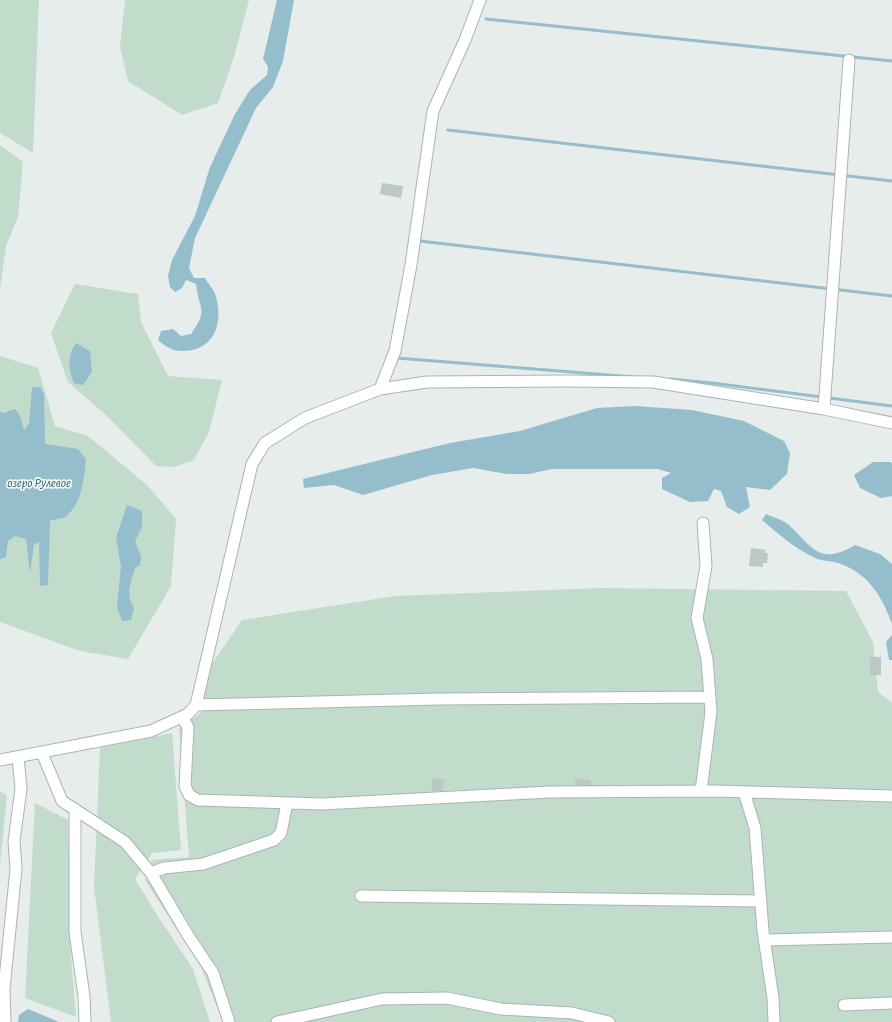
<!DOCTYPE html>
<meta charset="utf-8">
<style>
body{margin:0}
canvas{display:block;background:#e6edea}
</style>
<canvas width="892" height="1022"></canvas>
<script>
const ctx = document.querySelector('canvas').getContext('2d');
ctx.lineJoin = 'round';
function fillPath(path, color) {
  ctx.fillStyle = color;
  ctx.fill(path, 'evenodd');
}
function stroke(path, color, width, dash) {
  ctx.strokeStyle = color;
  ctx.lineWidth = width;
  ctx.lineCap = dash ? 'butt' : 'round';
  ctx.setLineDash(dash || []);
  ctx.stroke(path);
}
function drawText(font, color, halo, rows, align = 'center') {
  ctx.font = font + ' "Alegreya Sans",sans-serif';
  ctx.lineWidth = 3.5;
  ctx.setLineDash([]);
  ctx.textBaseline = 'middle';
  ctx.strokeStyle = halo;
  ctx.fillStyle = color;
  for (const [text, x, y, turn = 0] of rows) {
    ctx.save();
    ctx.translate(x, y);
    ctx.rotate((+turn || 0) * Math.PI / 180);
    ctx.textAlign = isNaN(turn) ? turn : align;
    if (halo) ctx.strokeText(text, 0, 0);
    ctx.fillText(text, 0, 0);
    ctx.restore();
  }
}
const green = new Path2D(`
 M 0,0 L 39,0 L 33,153 L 0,133 Z
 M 125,0 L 249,0 L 234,57 L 218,103 L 182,115 L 128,81 L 120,47 Z
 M 0,145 L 23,162 L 18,217 L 6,246 L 0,290 Z
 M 75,284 L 138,294 L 141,322 L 168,376 L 222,380 L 209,432 L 194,460 L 174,467 L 156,466 L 107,416 L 68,382 L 51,333 Z
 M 0,356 L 38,368 L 55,426 L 88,436 L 147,485 L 176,519 L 171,586 L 128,659 L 80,651 L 0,622 Z
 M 600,588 L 846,591 L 873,642 L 878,692 L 892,703 L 892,1022 L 223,1022 L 201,967 L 145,880 L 152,860 L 189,857 L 179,728 L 202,712 L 210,667 L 242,620 L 395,596 Z
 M 172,733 L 181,850 L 152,853 L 135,879 L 155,912 L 193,969 L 210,1022 L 111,1022 L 94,887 L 100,748 Z
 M 0,791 L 7,795 L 0,865 Z
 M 35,803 L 68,820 L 71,957 L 76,1017 L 25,998 Z`);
const water = new Path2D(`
 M 277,0 L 294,0 L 283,61 L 273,87 L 256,108 L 195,238 L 189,268 L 194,278 L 205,278 C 208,283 213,289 215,294 C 223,316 218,345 192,350 C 177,353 170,350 158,340 L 161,331 L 173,329 L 181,336 L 191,334 C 209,309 199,311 196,284 L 186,280 L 182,288 L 175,292 L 170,287 L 168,276 L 172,260 L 195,216 L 210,167 L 235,114 L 250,90 L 267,75 L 268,67 L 263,59 Z
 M 76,343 L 90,351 L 92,372 L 83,385 L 74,383 C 68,369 67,356 76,343 Z
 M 32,387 L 40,387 L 44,394 L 45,444 L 78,449 L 86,459 C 84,478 82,505 65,517 C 61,519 54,519 50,521 L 48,585 L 40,586 L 39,542 L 34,544 L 30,573 L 26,539 L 15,536 L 8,541 L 6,557 L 0,559 L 0,412 L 4,413 L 15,409 L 20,416 L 24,430 L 29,424 Z
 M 635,406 L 692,410 L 744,421 L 784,441 L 790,453 L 787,474 L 770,490 L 746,487 L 750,507 L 739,514 L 727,507 L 721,491 L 714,489 L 708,501 L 690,502 L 662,489 L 662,478 L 671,473 L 658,469 L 552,469 L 529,474 L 507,474 L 473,468 L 432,475 L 363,495 L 334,485 L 304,488 L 303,479 L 450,443 L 520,431 L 597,408 Z
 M 873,462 L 891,462 L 892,464 L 892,496 L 881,498 L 860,488 L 854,475 Z
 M 127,505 L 142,511 L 142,527 L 135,541 L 141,556 L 140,565 L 135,568 C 131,582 125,595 134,608 L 131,620 L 122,621 L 117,607 L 121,566 L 116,538 Z
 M 766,514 C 773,517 783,520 789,525 C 813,548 820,566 855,545 L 880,554 L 892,564 L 892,624 C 882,596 868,573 838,563 C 831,561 824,561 817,559 C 797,550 778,534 762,520 Z
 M 892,635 L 892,660 L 889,660 L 886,642 Z
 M 28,1009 L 59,1022 L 18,1022 L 19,1015 Z`);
const stream = new Path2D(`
 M 486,19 L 892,61
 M 448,130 L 892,181
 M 420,241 L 892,296
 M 397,358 L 634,377
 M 670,379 L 712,383 L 892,406`);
const building = new Path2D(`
 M 382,183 L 403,186 L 401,198 L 380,194 Z
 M 751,548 L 766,550 L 765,553 L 768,553 L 767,563 L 763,563 L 763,567 L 749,566 Z
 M 870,657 L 881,657 L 881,675 L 870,675 Z
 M 432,778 L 444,779 L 443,792 L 432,791 Z
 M 575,779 L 591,780 L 591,789 L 575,789 Z`);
const minor = new Path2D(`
 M 380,389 L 395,351 L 411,265 L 433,111 L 465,40 L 480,0
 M 824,409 L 849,60
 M 196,705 L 439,699 L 710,697
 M 182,717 L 188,727 L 185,786 L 189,795 L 198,800 L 322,804 L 549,792 L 715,791 L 892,796
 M 42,753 L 62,801 L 125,842 L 151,873 L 189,937 L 213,973 L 229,1022
 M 0,760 L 151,731 L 188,714 L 196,705 L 252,464 L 265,443 L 305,418 L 380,389 L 427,382 L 566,381 L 653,382 L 824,409 L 892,423
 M 701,791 L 711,712 L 707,659 L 697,618 L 706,566 L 703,523
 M 744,792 L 755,828 L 763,931 L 773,998 L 774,1022
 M 75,809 L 75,932 L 84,996 L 85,1022
 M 151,873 L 164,868 L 203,864 L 274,840 L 281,833 L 287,803
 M 361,896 L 761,901
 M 765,940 L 892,937
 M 844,1005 L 892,1003
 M 5,1022 L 4,989 L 16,869 L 14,841 L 21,789 L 18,757
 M 277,1022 L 382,999 L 447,998 L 501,1009 L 572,1013 L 609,1022`);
const waterNames = [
 ["озеро Рулевое",39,483]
];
fillPath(green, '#c1dccb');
fillPath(water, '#94becc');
stroke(stream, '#94becc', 3);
fillPath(building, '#bbc8c4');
stroke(minor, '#a9b5b1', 13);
stroke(minor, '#fff', 11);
drawText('italic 13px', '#266074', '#f6faf8', waterNames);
</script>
